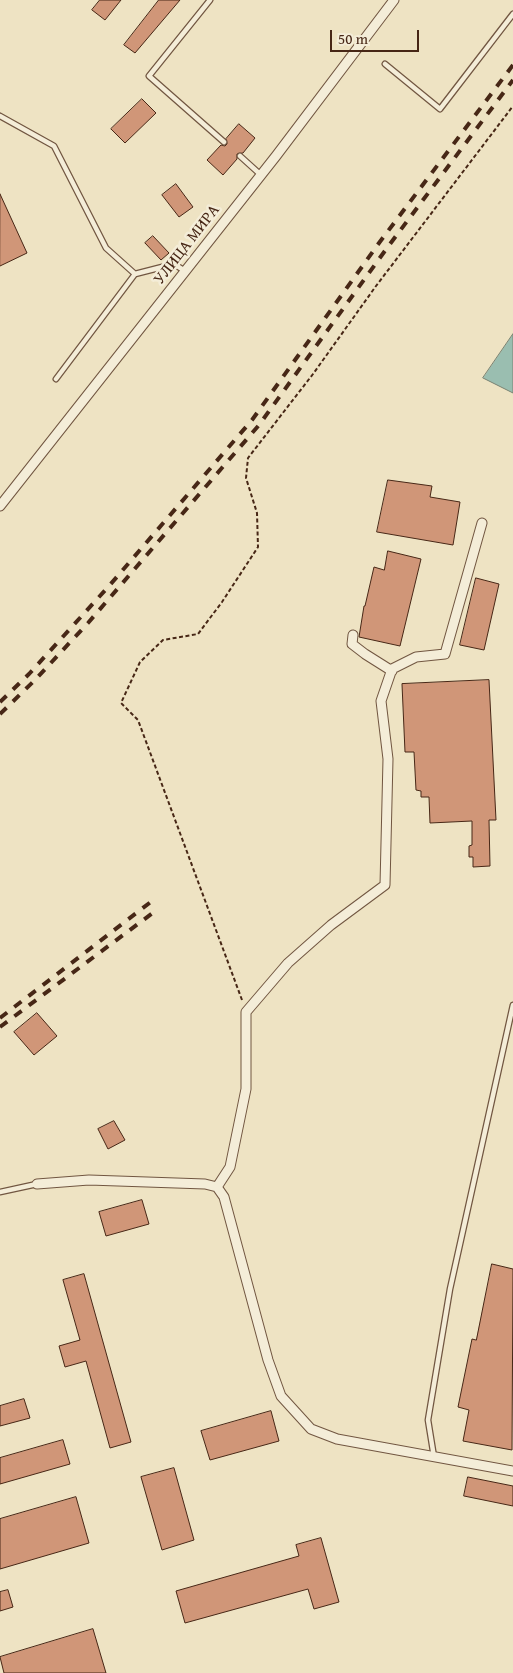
<!DOCTYPE html>
<meta charset="utf-8">
<style>
body{margin:0}
#map{position:relative;width:513px;height:1673px;overflow:hidden;background:#eee3c3;font-family:"Gentium Book Plus",serif}
canvas{display:block}
.scale{position:absolute;left:330px;top:30px;width:89px;height:22px;box-sizing:border-box;border:2px solid #472716;border-top:0;padding-left:6px;font-size:15px;line-height:18px;white-space:nowrap;color:#472716;-webkit-text-stroke:4px #f4edd8;paint-order:stroke}
</style>
<div id="map">
<canvas width="513" height="1673"></canvas>
<div class="scale">50 m</div>
</div>
<script>
const ctx = document.querySelector('canvas').getContext('2d');
ctx.lineJoin = 'round';
function fillPath(path, color) {
  ctx.fillStyle = color;
  ctx.fill(path, 'evenodd');
}
function stroke(path, color, width, dash) {
  ctx.strokeStyle = color;
  ctx.lineWidth = width;
  ctx.lineCap = dash ? 'butt' : 'round';
  ctx.setLineDash(dash || []);
  ctx.stroke(path);
}
function drawText(font, color, halo, rows, align = 'center') {
  ctx.font = font + ' "Gentium Book Plus",serif';
  ctx.lineWidth = 5;
  ctx.setLineDash([]);
  ctx.textBaseline = 'middle';
  ctx.strokeStyle = halo;
  ctx.fillStyle = color;
  for (const [text, x, y, turn = 0] of rows) {
    ctx.save();
    ctx.translate(x, y);
    ctx.rotate((+turn || 0) * Math.PI / 180);
    ctx.textAlign = isNaN(turn) ? turn : align;
    if (halo) ctx.strokeText(text, 0, 0);
    ctx.fillText(text, 0, 0);
    ctx.restore();
  }
}
const water = new Path2D(`
 M 513,334 L 513,393 L 483,378 Z`);
const building = new Path2D(`
 M 100,0 L 121,0 L 105,20 L 92,10 Z
 M 159,0 L 180,0 L 135,53 L 124,45 Z
 M 142,99 L 156,113 L 125,143 L 111,129 Z
 M 239,124 L 255,138 L 243,153 L 237,154 L 237,159 L 223,175 L 207,160 L 221,145 L 225,146 L 227,144 L 226,139 Z
 M 176,184 L 193,207 L 179,217 L 162,195 Z
 M 0,194 L 27,253 L 0,266 Z
 M 153,236 L 169,253 L 161,260 L 145,243 Z
 M 388,480 L 432,486 L 430,497 L 460,502 L 453,545 L 377,532 Z
 M 388,551 L 421,559 L 400,646 L 359,637 L 364,606 L 365,606 L 374,567 L 384,570 Z
 M 476,578 L 499,584 L 484,650 L 460,645 Z
 M 489,680 L 496,820 L 489,820 L 490,866 L 473,867 L 473,857 L 469,857 L 469,846 L 472,845 L 472,821 L 430,823 L 429,797 L 421,797 L 421,791 L 416,790 L 414,752 L 405,752 L 402,684 Z
 M 37,1013 L 57,1036 L 34,1055 L 14,1032 Z
 M 114,1121 L 125,1140 L 108,1149 L 98,1129 Z
 M 142,1200 L 149,1224 L 106,1236 L 99,1212 Z
 M 492,1264 L 513,1269 L 512,1450 L 463,1441 L 469,1410 L 458,1407 L 472,1339 L 476,1340 Z
 M 84,1274 L 131,1442 L 110,1448 L 86,1361 L 65,1367 L 59,1346 L 80,1340 L 63,1280 Z
 M 24,1399 L 30,1418 L 0,1426 L 0,1406 Z
 M 271,1411 L 279,1441 L 210,1460 L 201,1431 Z
 M 63,1440 L 70,1464 L 0,1484 L 0,1458 Z
 M 174,1468 L 194,1540 L 162,1550 L 141,1477 Z
 M 468,1477 L 513,1486 L 513,1506 L 464,1496 Z
 M 76,1497 L 89,1543 L 0,1569 L 0,1519 Z
 M 321,1538 L 339,1602 L 314,1609 L 308,1589 L 185,1623 L 176,1591 L 299,1556 L 296,1545 Z
 M 8,1590 L 13,1607 L 0,1611 L 0,1592 Z
 M 93,1629 L 106,1673 L 4,1673 L 0,1657 Z`);
const path = new Path2D(`
 M 242,1000 L 138,720 L 121,703 L 140,662 L 163,640 L 198,634 L 222,602 L 258,547 L 257,513 L 246,478 L 248,458 L 313,374 L 376,286 L 513,106`);
const service = new Path2D(`
 M 210,0 L 149,76 L 224,142
 M 385,64 L 440,109 L 513,14
 M 0,116 L 54,146 L 106,248 L 135,274
 M 240,156 L 261,175
 M 56,379 L 135,274 L 174,264 L 185,271
 M 0,1192 L 37,1184
 M 434,1457 L 428,1420 L 450,1289 L 513,1005`);
const minor = new Path2D(`
 M 0,506 L 276,156 L 394,0
 M 353,635 L 352,644 L 365,654 L 392,671
 M 37,1184 L 89,1180 L 205,1184 L 217,1187 L 224,1197 L 268,1360 L 281,1396 L 311,1429 L 337,1439 L 513,1471
 M 217,1187 L 230,1167 L 246,1089 L 246,1012 L 288,963 L 331,925 L 385,885 L 388,759 L 381,701 L 392,669 L 416,657 L 445,654 L 482,523`);
const rail = new Path2D(`
 M 0,702 L 29,674 L 109,586 L 252,420 L 379,243 L 513,65
 M 0,714 L 35,680 L 88,623 L 259,425 L 387,248 L 513,80
 M 0,1018 L 152,901
 M 0,1027 L 158,909`);
const streetNames = [
 ["УЛИЦА МИРА",187,245,-52]
];
fillPath(water, '#9abeb0');
stroke(water, '#798272', 1);
fillPath(building, '#d09678');
stroke(building, '#472716', 1);
stroke(service, '#715641', 7);
stroke(minor, '#715641', 11);
stroke(path, '#472716', 2, [4, 2.5]);
stroke(service, '#f4edd8', 4.5);
stroke(minor, '#f4edd8', 9);
stroke(rail, '#472716', 4, [9, 9]);
drawText('16px', '#472716', '#f4edd8', streetNames);
</script>
